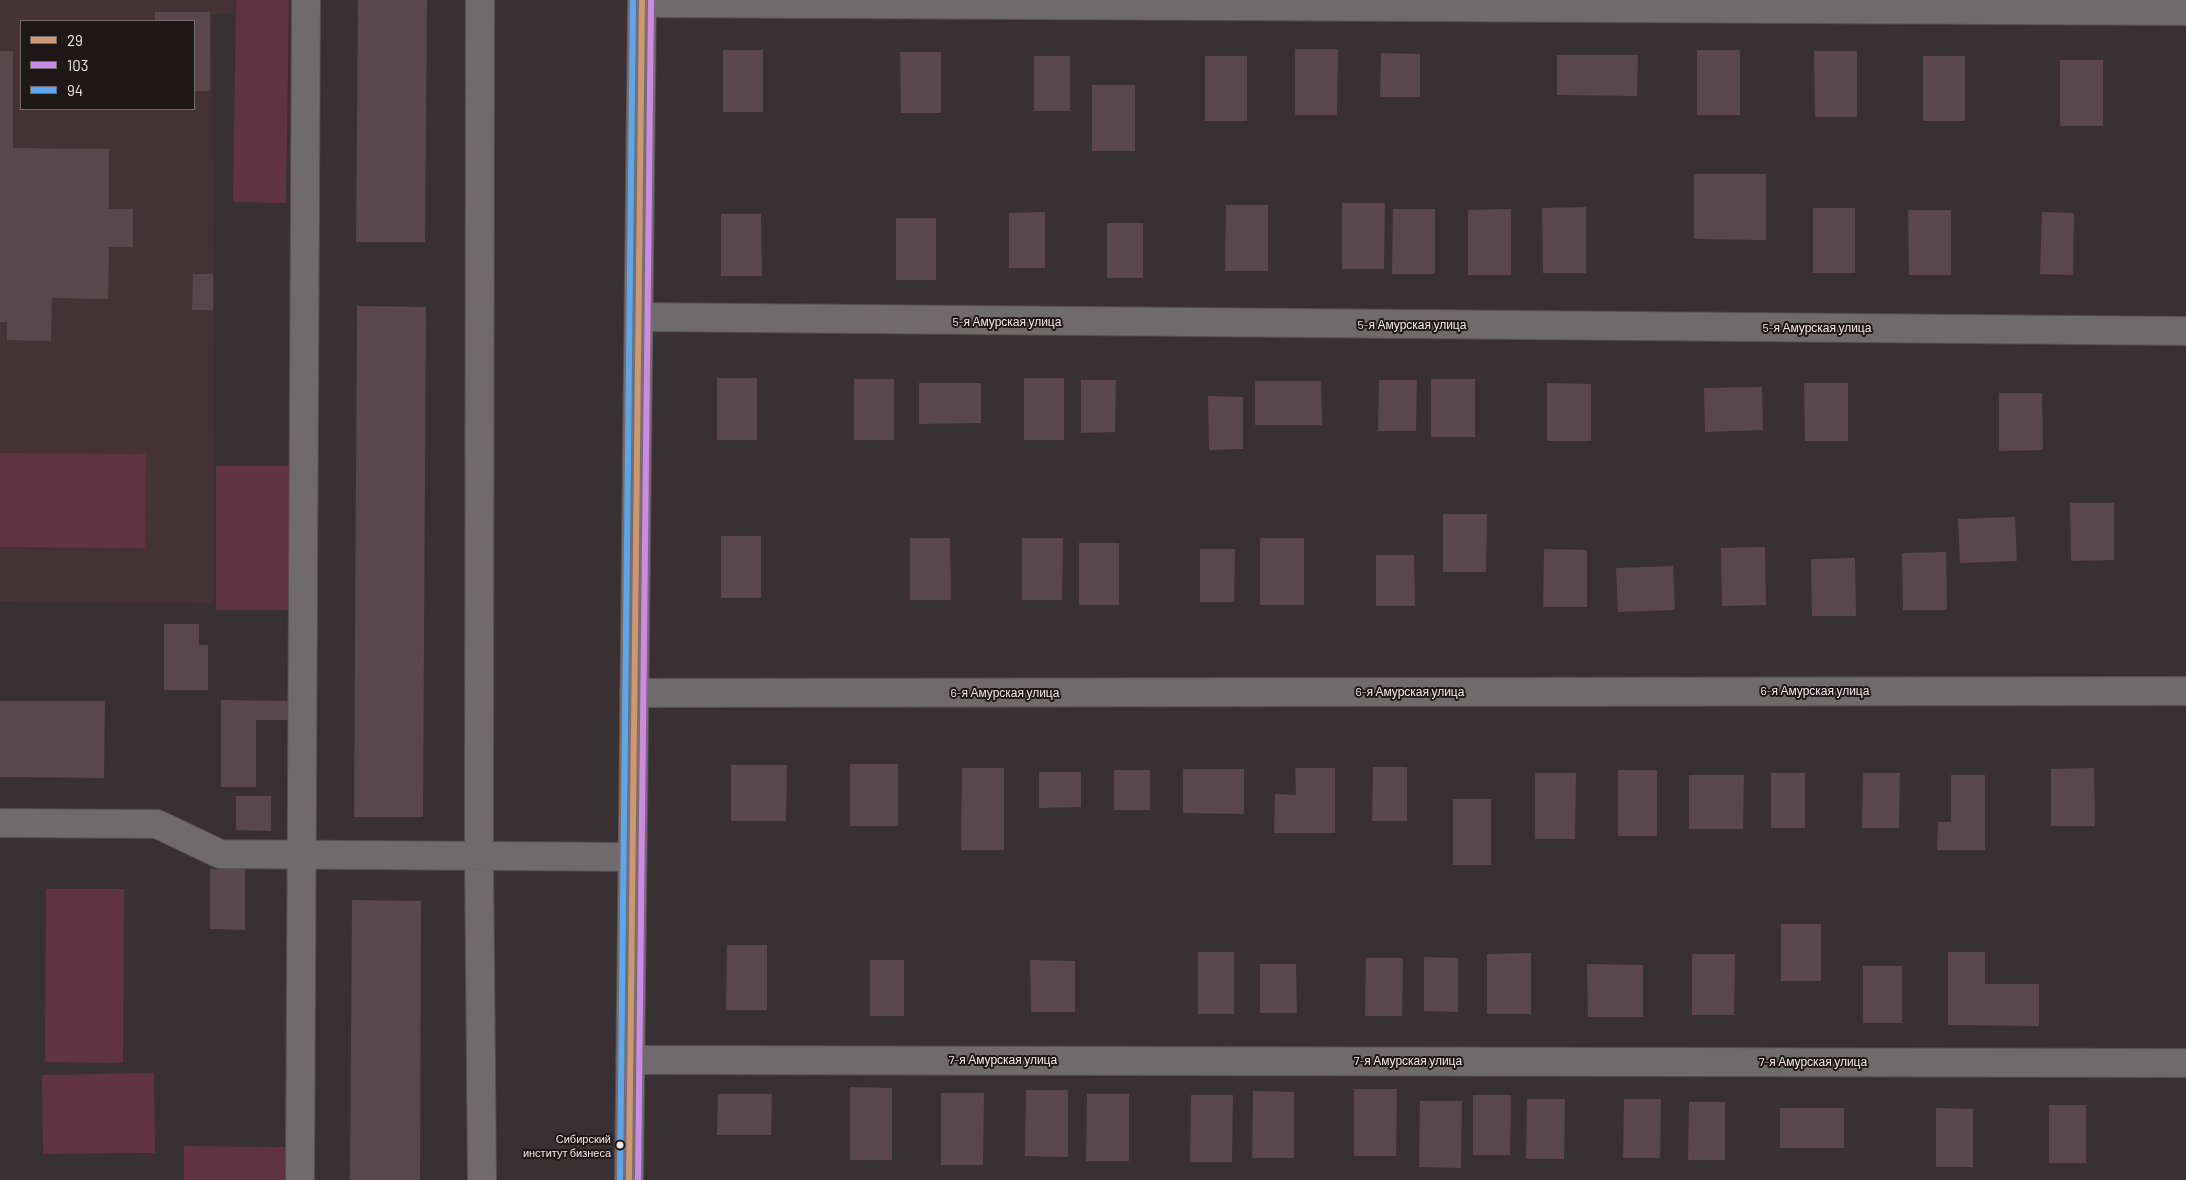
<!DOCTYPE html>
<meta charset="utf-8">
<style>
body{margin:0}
#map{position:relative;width:2186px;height:1180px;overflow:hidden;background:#383032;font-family:Barlow,sans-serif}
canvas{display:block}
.legend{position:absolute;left:20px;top:20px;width:175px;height:90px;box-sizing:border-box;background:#1e1819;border:1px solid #736b6d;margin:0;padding:6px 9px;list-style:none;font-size:15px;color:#f2e8eb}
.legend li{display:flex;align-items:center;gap:10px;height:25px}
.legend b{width:25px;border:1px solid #736b6d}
</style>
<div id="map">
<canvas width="2186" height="1180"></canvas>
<ul class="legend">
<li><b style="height:6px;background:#cd976f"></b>29</li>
<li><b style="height:6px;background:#ca8be6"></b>103</li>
<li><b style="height:6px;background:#5aa8eb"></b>94</li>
</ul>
</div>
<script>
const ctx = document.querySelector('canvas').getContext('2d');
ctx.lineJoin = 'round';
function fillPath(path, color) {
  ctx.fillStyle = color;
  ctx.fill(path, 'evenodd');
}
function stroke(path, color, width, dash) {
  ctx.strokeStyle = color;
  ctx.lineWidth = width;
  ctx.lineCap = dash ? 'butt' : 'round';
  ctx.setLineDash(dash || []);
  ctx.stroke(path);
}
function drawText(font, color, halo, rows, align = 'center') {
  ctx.font = font + ' Barlow,sans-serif';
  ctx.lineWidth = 4;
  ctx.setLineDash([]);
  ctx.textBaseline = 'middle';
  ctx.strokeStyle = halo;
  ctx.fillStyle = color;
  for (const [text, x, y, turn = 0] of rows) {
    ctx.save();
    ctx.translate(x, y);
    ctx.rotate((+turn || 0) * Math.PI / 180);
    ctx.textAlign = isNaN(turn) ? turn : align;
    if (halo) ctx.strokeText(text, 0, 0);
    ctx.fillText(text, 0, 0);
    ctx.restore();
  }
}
const built = new Path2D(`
 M 0,0 L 233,0 L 233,14 L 211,14 L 214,264 L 213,603 L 0,601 ZM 21,21 L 194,21 L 194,109 L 21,109 Z`);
const green = new Path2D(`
 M 236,0 L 289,0 L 286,203 L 233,202 Z
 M 0,453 L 146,454 L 145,548 L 0,547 Z
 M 216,466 L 290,466 L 290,610 L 216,610 Z
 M 46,889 L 124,889 L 123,1063 L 45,1062 Z
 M 154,1073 L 155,1153 L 43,1154 L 42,1075 Z
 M 184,1146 L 288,1147 L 287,1180 L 184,1180 Z`);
const building = new Path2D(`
 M 358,0 L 427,0 L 425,242 L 356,242 Z
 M 155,12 L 210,12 L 210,91 L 194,91 L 194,21 L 155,21 Z
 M 1295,49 L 1338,49 L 1337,115 L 1295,115 Z
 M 723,50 L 763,50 L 763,112 L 723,112 Z
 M 1697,50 L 1740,50 L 1740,115 L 1697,115 Z
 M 0,51 L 13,51 L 13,148 L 109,149 L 109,209 L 133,209 L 133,247 L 109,247 L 108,299 L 52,298 L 51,341 L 7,340 L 7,322 L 0,322 Z
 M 1814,51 L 1857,51 L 1857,117 L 1815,117 Z
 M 900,52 L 941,52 L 941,113 L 901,113 Z
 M 1381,53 L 1420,54 L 1420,97 L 1380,97 Z
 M 1557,55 L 1638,55 L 1637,96 L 1557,95 Z
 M 1034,56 L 1070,56 L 1070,111 L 1034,111 Z
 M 1205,56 L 1247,56 L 1247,121 L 1205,121 Z
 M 1923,56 L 1965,56 L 1965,121 L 1923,121 Z
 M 2060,60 L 2103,60 L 2103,126 L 2060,126 Z
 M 1092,85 L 1135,85 L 1135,151 L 1092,151 Z
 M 1694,174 L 1766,174 L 1766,240 L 1694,239 Z
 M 1342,203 L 1385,203 L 1384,269 L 1342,269 Z
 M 1226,205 L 1268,205 L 1268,271 L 1225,271 Z
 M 1586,207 L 1586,273 L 1543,273 L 1542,208 Z
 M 1813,208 L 1855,208 L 1855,273 L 1813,273 Z
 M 1393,209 L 1435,209 L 1435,274 L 1392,274 Z
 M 1511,209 L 1511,275 L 1468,275 L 1468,210 Z
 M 1908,210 L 1951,210 L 1951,275 L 1909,275 Z
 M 1045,212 L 1045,268 L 1009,268 L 1009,213 Z
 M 2042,212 L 2074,213 L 2073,275 L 2040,274 Z
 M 721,214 L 761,214 L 762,276 L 721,276 Z
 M 896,218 L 936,218 L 936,280 L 896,280 Z
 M 1107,223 L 1143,223 L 1143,278 L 1107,278 Z
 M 193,274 L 213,274 L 213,310 L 192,310 Z
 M 357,306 L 426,307 L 423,817 L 354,817 Z
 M 717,378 L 757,378 L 757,440 L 717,440 Z
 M 1024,378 L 1064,378 L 1064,440 L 1024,440 Z
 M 854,379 L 894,379 L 894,440 L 854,440 Z
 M 1431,379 L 1475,379 L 1475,437 L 1431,437 Z
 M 1081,380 L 1116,380 L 1115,432 L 1081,433 Z
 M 1379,380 L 1417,380 L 1416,431 L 1378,431 Z
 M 1255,381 L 1321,381 L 1322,425 L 1255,425 Z
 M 919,383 L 981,383 L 981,423 L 919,424 Z
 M 1547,383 L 1591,384 L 1591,441 L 1547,441 Z
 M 1804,383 L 1848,383 L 1848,441 L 1805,441 Z
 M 1762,387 L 1763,430 L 1705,432 L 1704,388 Z
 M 1999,393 L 2042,393 L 2043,450 L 1999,451 Z
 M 1208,396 L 1243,397 L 1243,449 L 1209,450 Z
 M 2070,503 L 2114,503 L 2114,560 L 2071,561 Z
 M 1443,514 L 1487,514 L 1486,572 L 1443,572 Z
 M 2015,517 L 2017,561 L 1960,563 L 1958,519 Z
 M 721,536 L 761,536 L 761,598 L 721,598 Z
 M 910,538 L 950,538 L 951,600 L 910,600 Z
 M 1022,538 L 1063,538 L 1062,600 L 1022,600 Z
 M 1260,538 L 1304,538 L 1304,605 L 1260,605 Z
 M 1079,543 L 1119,543 L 1119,605 L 1079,605 Z
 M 1765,547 L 1766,605 L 1722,606 L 1721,548 Z
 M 1200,549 L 1235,549 L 1234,602 L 1200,602 Z
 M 1544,549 L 1587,550 L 1587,607 L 1543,607 Z
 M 1946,552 L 1947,610 L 1903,610 L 1902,553 Z
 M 1376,555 L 1414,555 L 1415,606 L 1376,606 Z
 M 1855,558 L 1856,616 L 1812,616 L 1811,559 Z
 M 1673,566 L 1675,610 L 1618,612 L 1616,568 Z
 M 164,624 L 199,624 L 199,645 L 208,645 L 208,690 L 164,690 Z
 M 221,700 L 290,701 L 289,720 L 256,720 L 256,787 L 221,787 Z
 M 0,701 L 105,701 L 104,778 L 0,777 Z
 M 850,764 L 898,764 L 898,826 L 850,826 Z
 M 731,765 L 787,765 L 786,821 L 731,821 Z
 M 1373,767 L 1407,767 L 1407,821 L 1372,821 Z
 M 962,768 L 1004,768 L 1004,850 L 961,850 Z
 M 1295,768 L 1335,768 L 1335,833 L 1274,833 L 1275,794 L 1296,795 Z
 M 2094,768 L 2095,826 L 2051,826 L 2051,769 Z
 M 1183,769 L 1244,769 L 1244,814 L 1183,813 Z
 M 1114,770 L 1150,770 L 1150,810 L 1114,810 Z
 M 1618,770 L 1657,770 L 1657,836 L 1618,836 Z
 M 1039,772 L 1081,772 L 1081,807 L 1039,808 Z
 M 1535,773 L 1576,773 L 1575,839 L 1535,839 Z
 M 1771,773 L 1805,773 L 1805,828 L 1771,828 Z
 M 1863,773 L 1900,773 L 1899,828 L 1862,828 Z
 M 1689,775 L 1744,775 L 1743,829 L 1689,829 Z
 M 1951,775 L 1985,775 L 1985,850 L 1937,850 L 1938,822 L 1951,822 Z
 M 236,796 L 271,796 L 271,831 L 236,830 Z
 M 1453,799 L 1491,799 L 1491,865 L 1453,865 Z
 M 210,869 L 245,869 L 245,930 L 210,929 Z
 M 352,900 L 421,901 L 420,1180 L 350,1180 Z
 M 1781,924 L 1821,924 L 1821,981 L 1781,981 Z
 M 727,945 L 767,945 L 767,1010 L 726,1010 Z
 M 1198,952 L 1234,952 L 1234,1014 L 1198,1014 Z
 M 1948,952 L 1985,952 L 1985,984 L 2039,984 L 2039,1026 L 1948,1025 Z
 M 1531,953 L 1531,1014 L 1487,1014 L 1487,954 Z
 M 1692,954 L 1735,954 L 1734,1015 L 1692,1015 Z
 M 1424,957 L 1458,958 L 1458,1012 L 1424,1011 Z
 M 1366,958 L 1403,958 L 1402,1016 L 1365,1016 Z
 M 870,960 L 904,960 L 904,1016 L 870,1016 Z
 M 1030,960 L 1075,961 L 1075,1012 L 1031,1012 Z
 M 1260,964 L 1296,964 L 1297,1013 L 1260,1013 Z
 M 1587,964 L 1643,965 L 1643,1017 L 1588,1017 Z
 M 1863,966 L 1902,966 L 1902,1023 L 1863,1023 Z
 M 850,1087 L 892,1088 L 892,1160 L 850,1160 Z
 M 1354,1089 L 1397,1089 L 1396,1156 L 1354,1156 Z
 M 1026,1090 L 1068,1090 L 1068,1157 L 1025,1156 Z
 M 1253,1091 L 1294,1092 L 1294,1158 L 1252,1158 Z
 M 941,1093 L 984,1093 L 983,1165 L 941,1165 Z
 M 718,1094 L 772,1094 L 771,1135 L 717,1135 Z
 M 1087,1094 L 1129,1094 L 1129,1161 L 1086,1161 Z
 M 1191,1095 L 1233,1095 L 1232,1162 L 1190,1162 Z
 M 1473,1095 L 1511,1095 L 1510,1155 L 1473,1155 Z
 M 1527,1099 L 1565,1099 L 1564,1159 L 1526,1159 Z
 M 1624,1099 L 1661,1099 L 1660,1158 L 1623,1158 Z
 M 1420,1101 L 1462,1101 L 1461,1168 L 1419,1167 Z
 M 1689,1102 L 1725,1102 L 1725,1160 L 1688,1160 Z
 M 2049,1105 L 2086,1105 L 2086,1163 L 2049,1163 Z
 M 1780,1108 L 1844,1108 L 1844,1148 L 1780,1148 Z
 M 1936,1108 L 1973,1109 L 1973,1167 L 1936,1167 Z`);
const minor = new Path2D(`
 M 480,0 L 479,856 L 482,1180
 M 642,3 L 2186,11
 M 639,317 L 2186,331
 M 634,693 L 2186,691
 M 0,823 L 157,824 L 220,854 L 632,857
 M 630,1060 L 2186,1063
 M 300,1180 L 306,0`);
const major = new Path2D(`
 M 629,1180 L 642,0`);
const bus1 = new Path2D(`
 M 629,1180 L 642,0`);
const bus2 = new Path2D(`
 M 638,1180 L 651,0`);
const bus3 = new Path2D(`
 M 620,1180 L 633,0`);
const markers = [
 [620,1145,4.5,"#f2e8eb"]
];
const busNames = [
 ["Сибирский",611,1139],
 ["институт бизнеса",611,1153]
];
const streetNames = [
 ["5-я Амурская улица",1007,322],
 ["5-я Амурская улица",1412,325],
 ["5-я Амурская улица",1817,328],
 ["6-я Амурская улица",1815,691],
 ["6-я Амурская улица",1410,692],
 ["6-я Амурская улица",1005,693],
 ["7-я Амурская улица",1003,1060],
 ["7-я Амурская улица",1408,1061],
 ["7-я Амурская улица",1813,1062]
];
fillPath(built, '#453237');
fillPath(green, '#5f3342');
fillPath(building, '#5a474e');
stroke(minor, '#564f51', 30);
stroke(major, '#564f51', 30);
stroke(minor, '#6f6a6b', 28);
stroke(major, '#796c70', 28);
stroke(bus1, '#cd976f', 6);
stroke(bus2, '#ca8be6', 6);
stroke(bus3, '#5aa8eb', 6);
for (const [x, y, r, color] of markers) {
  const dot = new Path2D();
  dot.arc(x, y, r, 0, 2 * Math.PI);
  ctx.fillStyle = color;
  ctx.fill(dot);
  stroke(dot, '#1e1819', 2);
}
drawText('11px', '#f2e8eb', '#1e1819', busNames, 'right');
drawText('12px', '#f2e8eb', '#1e1819', streetNames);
</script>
